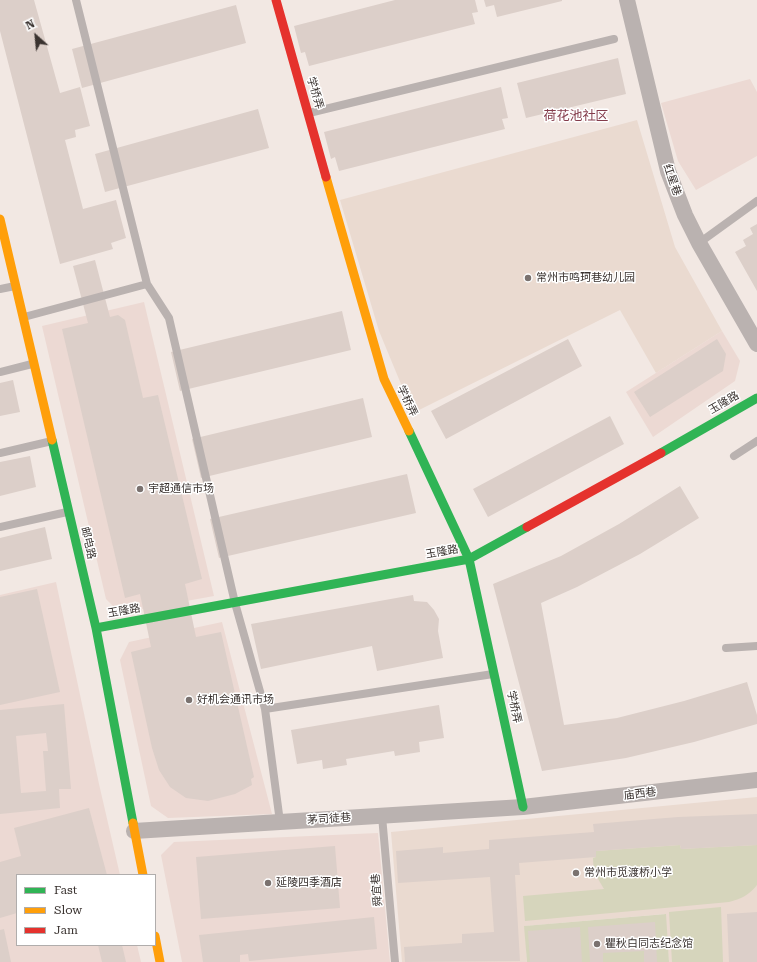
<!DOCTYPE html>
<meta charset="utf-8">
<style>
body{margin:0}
#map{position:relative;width:757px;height:962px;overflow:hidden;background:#f2e8e3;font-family:"Roboto Serif",serif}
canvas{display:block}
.legend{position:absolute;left:16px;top:874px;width:140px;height:72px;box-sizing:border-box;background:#fff;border:1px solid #b0adac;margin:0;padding:5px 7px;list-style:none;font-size:12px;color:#3a3330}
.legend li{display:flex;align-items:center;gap:8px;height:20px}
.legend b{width:20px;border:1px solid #b0adac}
.north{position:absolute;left:16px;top:16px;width:40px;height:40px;-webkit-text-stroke:3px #fff;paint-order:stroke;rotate:333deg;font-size:11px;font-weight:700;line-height:16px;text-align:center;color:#3a3330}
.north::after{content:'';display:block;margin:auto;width:14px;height:18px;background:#3a3330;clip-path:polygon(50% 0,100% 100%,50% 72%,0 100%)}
</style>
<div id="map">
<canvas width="757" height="962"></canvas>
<ul class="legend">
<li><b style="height:5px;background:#30b455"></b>Fast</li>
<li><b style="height:5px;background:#ff9f0a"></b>Slow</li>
<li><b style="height:5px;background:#e5322d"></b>Jam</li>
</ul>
<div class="north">N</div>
</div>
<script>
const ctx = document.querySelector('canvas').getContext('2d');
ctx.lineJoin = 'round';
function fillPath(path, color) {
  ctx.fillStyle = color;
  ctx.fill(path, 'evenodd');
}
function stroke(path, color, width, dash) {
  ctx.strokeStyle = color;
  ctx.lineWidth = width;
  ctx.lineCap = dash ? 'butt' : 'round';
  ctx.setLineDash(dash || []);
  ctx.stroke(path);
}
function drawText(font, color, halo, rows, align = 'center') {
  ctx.font = font + ' "Roboto Serif","Noto Sans SC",serif';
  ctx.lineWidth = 3;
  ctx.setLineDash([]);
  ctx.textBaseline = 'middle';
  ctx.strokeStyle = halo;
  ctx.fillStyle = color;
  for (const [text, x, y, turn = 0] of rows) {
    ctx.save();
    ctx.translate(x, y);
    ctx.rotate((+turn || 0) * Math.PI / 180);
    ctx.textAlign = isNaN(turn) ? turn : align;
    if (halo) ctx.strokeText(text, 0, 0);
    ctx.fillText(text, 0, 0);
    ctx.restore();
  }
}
const commercial = new Path2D(`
 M 750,79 L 757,92 L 757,156 L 696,190 L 678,161 L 661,103 Z
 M 144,302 L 214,596 L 120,613 L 106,599 L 42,326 Z
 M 722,331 L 740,361 L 735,381 L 653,437 L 626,392 Z
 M 56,582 L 99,784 L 120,875 L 17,875 L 17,945 L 137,945 L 141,962 L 0,962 L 0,595 Z
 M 222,622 L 272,814 L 168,818 L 151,806 L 120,660 L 129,642 Z
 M 378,833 L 390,962 L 182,962 L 161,855 L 174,842 Z`);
const education = new Path2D(`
 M 637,120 L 675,247 L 722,331 L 656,373 L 620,310 L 413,413 L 379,331 L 340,200 Z
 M 757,797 L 757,962 L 669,962 L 665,914 L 525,926 L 527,962 L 402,962 L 391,832 Z`);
const green = new Path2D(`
 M 680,845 L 681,849 L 757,845 L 757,885 C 749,895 741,899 729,902 L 525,921 L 523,896 L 604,889 C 597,877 593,872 593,858 L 596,857 L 596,851 Z
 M 721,907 L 723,962 L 672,962 L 669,912 Z
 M 666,914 L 669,962 L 527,962 L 524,926 Z`);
const building = new Path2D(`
 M 0,0 L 34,0 L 60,93 L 80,87 L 90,126 L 75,130 L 76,137 L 65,140 L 83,209 L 116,200 L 126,238 L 111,243 L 113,249 L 60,264 L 0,31 Z
 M 395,0 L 475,0 L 478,12 L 472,13 L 475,24 L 309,66 L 305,52 L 301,53 L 294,26 Z
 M 484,0 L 562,0 L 562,1 L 497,17 L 494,5 L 486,7 Z
 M 236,5 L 246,43 L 82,88 L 72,49 Z
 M 618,58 L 626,94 L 526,118 L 517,83 Z
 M 501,87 L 508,118 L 502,119 L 505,129 L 339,171 L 335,157 L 331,159 L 324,132 Z
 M 258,109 L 269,148 L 105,192 L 95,154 Z
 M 757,224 L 757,291 L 735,252 L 746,246 L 743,240 L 753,234 L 750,228 Z
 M 95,260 L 110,317 L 118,315 L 125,320 L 143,398 L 158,395 L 202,579 L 185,584 L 196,637 L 221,632 L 254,777 L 251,779 L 252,785 L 235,794 L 208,801 L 186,798 L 170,787 L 159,770 L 152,748 L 131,652 L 151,647 L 140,594 L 125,598 L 62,329 L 88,323 L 73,266 Z
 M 342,311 L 351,350 L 180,391 L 171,352 Z
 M 568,339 L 582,366 L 446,439 L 431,411 Z
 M 717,339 L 726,354 L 723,371 L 650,417 L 634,392 Z
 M 13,380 L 20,412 L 0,416 L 0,383 Z
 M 363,398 L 372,437 L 201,478 L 192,439 Z
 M 610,416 L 624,444 L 488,517 L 473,489 Z
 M 30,456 L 36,487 L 0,496 L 0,462 Z
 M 407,474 L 416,513 L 219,558 L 210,519 Z
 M 680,486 L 699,518 L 640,554 L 577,587 L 541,603 L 564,725 L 617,718 L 684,701 L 747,682 L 757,715 L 757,724 L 694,742 L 626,758 L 542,771 L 493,584 L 561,556 L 619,524 Z
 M 45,527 L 52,559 L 0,571 L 0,538 Z
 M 37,589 L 60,692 L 0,705 L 0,597 Z
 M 413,595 L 414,601 L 427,602 L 434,610 L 439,619 L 438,631 L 443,658 L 377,671 L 372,646 L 261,669 L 251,624 Z
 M 64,704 L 71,789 L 59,789 L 60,808 L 0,814 L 0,710 ZM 46,733 L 48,751 L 43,751 L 46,791 L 21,793 L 16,736 Z
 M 439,705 L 444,738 L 419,742 L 420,752 L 395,756 L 394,751 L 346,759 L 347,765 L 323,769 L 322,760 L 297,764 L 291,730 Z
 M 89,808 L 107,875 L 17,875 L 17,913 L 0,918 L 0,862 L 21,856 L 14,828 Z
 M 757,814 L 757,845 L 681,849 L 680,845 L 596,851 L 596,857 L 519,863 L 520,875 L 515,875 L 520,961 L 405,962 L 404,947 L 462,943 L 462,934 L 494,932 L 490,877 L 398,883 L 396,851 L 443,847 L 443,853 L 489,849 L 489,840 L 594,832 L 593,824 L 678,817 Z
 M 335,846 L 340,908 L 201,919 L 196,857 Z
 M 757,912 L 757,962 L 729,962 L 727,914 Z
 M 374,917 L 377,949 L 249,961 L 248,954 L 240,955 L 240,962 L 203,962 L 199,935 Z
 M 655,922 L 657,962 L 644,962 L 644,951 L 603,953 L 603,962 L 590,962 L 588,927 Z
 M 580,927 L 582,962 L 530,962 L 528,931 Z
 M 4,929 L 11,962 L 0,962 L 0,930 Z
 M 98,945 L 122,945 L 126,962 L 102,962 Z`);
const lane = new Path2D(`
 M 76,0 L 147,284 L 169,318 L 235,603 L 265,709 L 280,822
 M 309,113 L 614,39
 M 699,243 L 757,201
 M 0,289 L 15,286
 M 24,317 L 147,284
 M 0,372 L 32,364
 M 0,453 L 52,441
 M 734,456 L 757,441
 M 0,527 L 67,512
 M 726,648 L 757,646
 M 265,709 L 493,674
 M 382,816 L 395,962`);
const street = new Path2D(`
 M 627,0 L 668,171 L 685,215 L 699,243 L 757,344
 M 134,831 L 523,807 L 757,780`);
const fast = new Path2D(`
 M 409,431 L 469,559 L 523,807
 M 52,440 L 96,628 L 133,823
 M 661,453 L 757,398
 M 96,628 L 469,559 L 527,527`);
const slow = new Path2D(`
 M 326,177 L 384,379 L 409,431
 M 0,219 L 52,440
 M 133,823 L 143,875
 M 155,936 L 160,962`);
const jam = new Path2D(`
 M 276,0 L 326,177
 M 527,527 L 661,453`);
const markers = [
 [528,278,4,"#7a726f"],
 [140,489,4,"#7a726f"],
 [189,700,4,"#7a726f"],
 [576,873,4,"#7a726f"],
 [268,883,4,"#7a726f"],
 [597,944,4,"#7a726f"]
];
const streetNames = [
 ["学桥弄",315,93,74],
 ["红星巷",672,180,71],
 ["学桥弄",407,401,65],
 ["玉隆路",724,403,-30],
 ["邮电路",88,543,77],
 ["玉隆路",442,552,-10],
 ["玉隆路",124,611,-10],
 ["学桥弄",514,707,78],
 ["庙西巷",640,794,-7],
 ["茅司徒巷",329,819,-4],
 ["舜宜巷",377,890,-95]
];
const poiNames = [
 ["常州市鸣珂巷幼儿园",536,278],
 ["宇超通信市场",148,489],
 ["好机会通讯市场",197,700],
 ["常州市觅渡桥小学",584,873],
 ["延陵四季酒店",276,883],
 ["瞿秋白同志纪念馆",605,944]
];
const quarterNames = [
 ["荷花池社区",576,116]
];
fillPath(commercial, '#ecd9d3');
fillPath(education, '#eadad0');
fillPath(green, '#d6d5bc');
fillPath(building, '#dccfc9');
stroke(lane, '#bab2b0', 8);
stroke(street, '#bab2b0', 16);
stroke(fast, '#30b455', 9);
stroke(slow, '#ff9f0a', 9);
stroke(jam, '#e5322d', 9);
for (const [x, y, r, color] of markers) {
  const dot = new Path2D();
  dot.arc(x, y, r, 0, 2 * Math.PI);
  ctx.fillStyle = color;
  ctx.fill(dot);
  stroke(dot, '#fff', 1.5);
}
drawText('11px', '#3a3330', '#fff', streetNames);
drawText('11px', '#3a3330', '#fff', poiNames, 'left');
drawText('13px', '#843c4b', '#fff', quarterNames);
</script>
